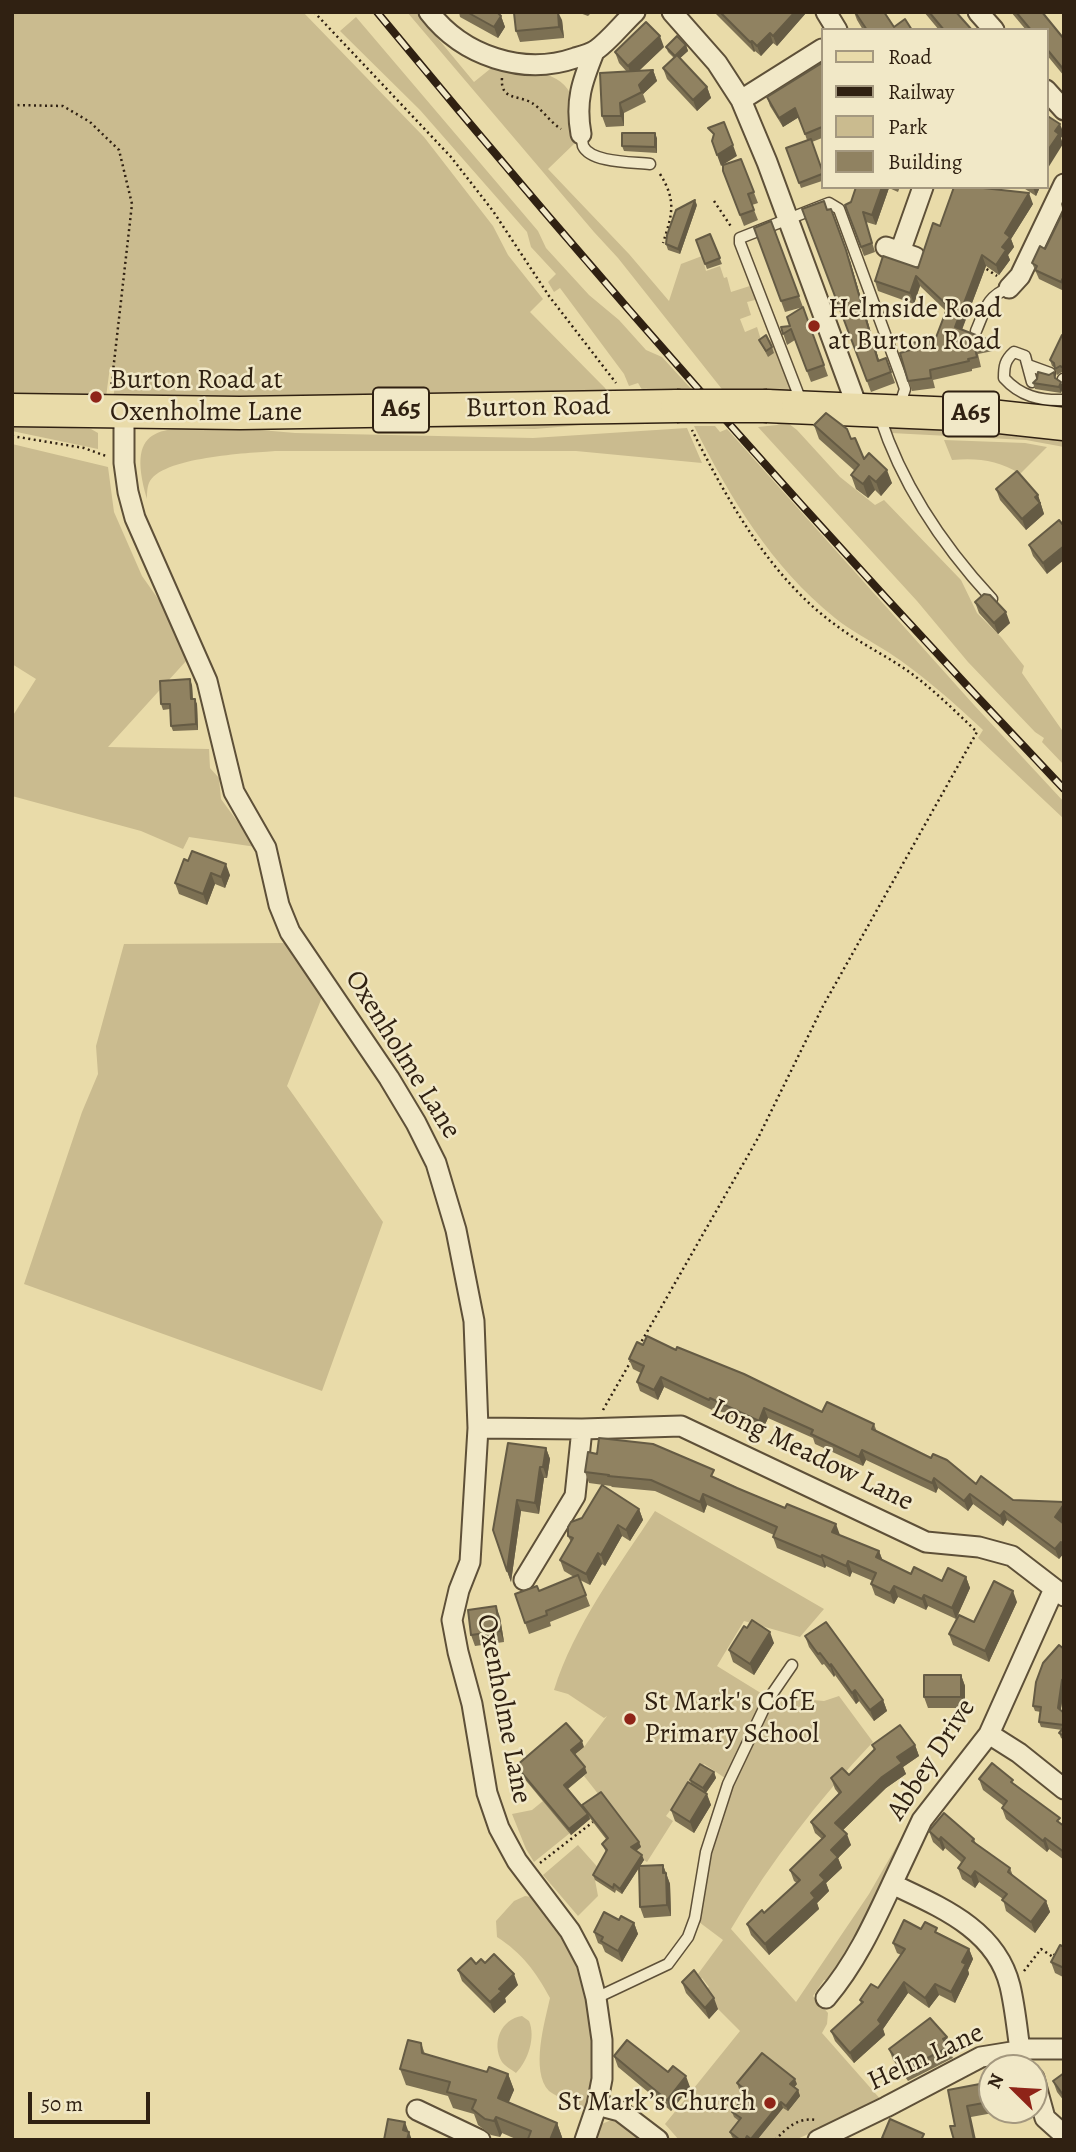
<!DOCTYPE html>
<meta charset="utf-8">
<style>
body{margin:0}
#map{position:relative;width:1076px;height:2152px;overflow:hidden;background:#e9dba9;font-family:Alegreya,serif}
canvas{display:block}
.frame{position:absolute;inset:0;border:14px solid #302112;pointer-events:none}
.legend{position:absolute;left:821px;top:28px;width:228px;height:161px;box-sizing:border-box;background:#f1e8c7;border:2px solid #a4987f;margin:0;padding:9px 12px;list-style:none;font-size:21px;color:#302112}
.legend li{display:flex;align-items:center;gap:14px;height:35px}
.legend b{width:35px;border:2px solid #a4987f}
.north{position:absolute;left:978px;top:2054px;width:70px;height:70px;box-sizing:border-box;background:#f1e8c7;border:2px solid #a4987f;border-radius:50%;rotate:294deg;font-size:19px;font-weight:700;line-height:28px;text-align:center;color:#302112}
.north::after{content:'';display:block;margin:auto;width:24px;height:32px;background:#8f2418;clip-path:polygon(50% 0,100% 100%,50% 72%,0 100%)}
.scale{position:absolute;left:28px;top:2092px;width:122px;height:32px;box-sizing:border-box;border:4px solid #302112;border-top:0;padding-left:9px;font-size:21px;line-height:24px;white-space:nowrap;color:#302112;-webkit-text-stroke:5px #f1e8c7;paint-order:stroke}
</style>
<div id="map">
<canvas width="1076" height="2152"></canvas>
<div class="frame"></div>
<ul class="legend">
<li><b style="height:9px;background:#e9dba9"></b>Road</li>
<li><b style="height:9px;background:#302112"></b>Railway</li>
<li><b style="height:19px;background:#cabb8f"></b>Park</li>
<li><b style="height:19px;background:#908261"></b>Building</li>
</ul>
<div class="north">N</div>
<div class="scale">50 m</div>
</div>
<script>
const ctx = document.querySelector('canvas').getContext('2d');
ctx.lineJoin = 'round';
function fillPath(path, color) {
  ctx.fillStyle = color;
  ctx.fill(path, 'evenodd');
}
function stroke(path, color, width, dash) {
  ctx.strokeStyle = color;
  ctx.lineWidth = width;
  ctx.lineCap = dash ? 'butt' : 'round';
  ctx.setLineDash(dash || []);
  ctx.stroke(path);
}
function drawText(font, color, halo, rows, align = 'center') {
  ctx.font = font + ' Alegreya,serif';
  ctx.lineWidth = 5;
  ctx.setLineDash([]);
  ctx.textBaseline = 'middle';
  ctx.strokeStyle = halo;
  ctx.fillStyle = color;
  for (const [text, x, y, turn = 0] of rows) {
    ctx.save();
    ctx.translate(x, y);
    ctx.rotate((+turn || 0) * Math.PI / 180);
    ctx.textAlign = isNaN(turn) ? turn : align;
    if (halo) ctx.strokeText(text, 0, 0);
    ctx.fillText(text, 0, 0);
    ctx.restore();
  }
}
const green = new Path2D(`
 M 12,12 L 303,12 L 424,137 L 493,226 L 508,255 L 543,299 L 530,312 L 605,388 L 608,393 L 605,398 L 113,398 L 118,368 L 110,367 L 106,397 L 98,397 L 98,394 L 91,394 L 88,402 L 12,400 Z
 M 407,12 L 416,12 L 474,82 L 495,65 C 518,69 558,69 570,93 L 575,143 L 548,169 L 629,254 L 669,301 L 681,264 L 702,256 L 706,271 L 720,266 L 724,278 L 727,277 L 731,292 L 753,285 L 759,299 L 747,302 L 751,315 L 740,319 L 745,332 L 757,327 L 762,343 L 774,339 L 792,389 L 783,391 L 725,393 L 618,258 L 594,232 Z
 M 356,17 L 538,231 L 546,248 L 589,295 L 619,320 L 646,350 L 662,357 L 695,393 L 644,393 L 638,383 L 629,386 L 624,374 L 560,288 L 554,292 L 548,282 L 556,274 L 531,247 L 527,232 L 420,110 L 340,31 Z
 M 661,418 L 535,429 L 296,426 Z
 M 784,420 L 797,430 L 840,477 L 875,505 L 884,500 L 961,580 L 977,613 L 1001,637 L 1024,666 L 1022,673 L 1064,733 L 1064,765 L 1042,742 L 1044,738 L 1035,732 L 968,662 L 917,601 L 758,427 L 777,425 Z
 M 12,425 L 91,429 L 98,433 L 98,449 L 12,431 Z
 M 694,426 L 715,426 L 720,432 L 727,429 L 974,705 L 1064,802 L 1064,819 L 978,738 L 983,730 C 953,702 923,675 888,652 C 871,641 851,631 835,618 C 771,566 730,498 694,426 Z
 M 887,426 L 1064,434 L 1064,447 L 1026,440 L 891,433 Z
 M 226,427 L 295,433 L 533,438 L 687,428 L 702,463 L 576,451 L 275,451 C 249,453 160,457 149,483 C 147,487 147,495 147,499 C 124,420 165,429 226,427 Z
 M 944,440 L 1025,443 L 1047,447 L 1020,474 C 998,460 978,458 952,460 Z
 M 12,444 L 108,467 L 114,512 L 142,576 L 173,620 L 187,660 L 108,747 L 209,749 L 210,768 L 219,778 L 221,799 L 256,847 L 189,837 L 183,849 L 141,831 L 12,796 L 12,717 L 36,679 L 12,664 Z
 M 290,943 L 324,992 L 287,1086 L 383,1222 L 322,1391 L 24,1284 L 82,1112 L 98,1074 L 96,1046 L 124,944 Z
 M 655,1511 L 824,1609 L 800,1637 L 744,1621 L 717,1666 L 764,1695 L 725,1778 L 704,1764 L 666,1816 L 673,1821 L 647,1862 L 633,1853 L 640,1847 L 584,1776 L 587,1773 L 573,1756 L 584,1747 L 607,1716 L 604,1718 L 568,1694 L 554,1690 C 574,1626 618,1567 655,1511 Z
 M 839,1696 L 873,1742 C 819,1799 771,1861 731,1929 L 796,2002 L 869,1894 L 907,1828 L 911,1831 L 864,1929 L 830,1980 L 824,1980 L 813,1996 L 828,2013 L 827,2024 L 822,2033 L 882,2101 L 795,2140 L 679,2140 L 665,2124 L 740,2031 L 718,2009 L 705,1990 L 709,1987 L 702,1978 L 698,1982 L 695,1978 L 723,1940 L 699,1922 L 710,1853 L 726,1798 L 765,1712 L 776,1697 L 824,1701 Z
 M 543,1801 L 570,1833 L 534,1862 L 526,1849 L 512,1814 L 532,1810 Z
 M 578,1845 L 601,1871 L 595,1880 L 598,1896 L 578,1916 L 543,1875 Z
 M 525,1896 L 531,1897 C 542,1909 558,1922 566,1937 C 570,1945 575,1953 578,1961 C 591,1991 605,2082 584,2108 C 576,2108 570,2104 564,2100 C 559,2097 553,2094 549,2091 C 530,2071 545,2021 550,1998 C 536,1972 522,1953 497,1937 L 496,1921 L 514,1901 Z
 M 522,2016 L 529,2021 C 536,2037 528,2061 516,2073 C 512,2070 505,2066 502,2062 C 491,2043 501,2019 522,2016 Z
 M 614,2119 L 620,2120 L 646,2140 L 592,2140 L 599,2125 Z`);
const path = new Path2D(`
 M 314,12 L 451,157 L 493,211 L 549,296 L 616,383
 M 502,78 C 500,101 520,95 532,103 C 541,108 550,122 561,129
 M 12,105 L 63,106 L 90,122 L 119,150 L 132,204 L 111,389
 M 660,174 C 677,201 672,215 663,243
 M 714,201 L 732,228
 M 982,266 L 997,276
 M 12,436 L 84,448 L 106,456
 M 639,1346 L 758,1138 L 823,1006 L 977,732 C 954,710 931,687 905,669 C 883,654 858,642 837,626 C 772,580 727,500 692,430
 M 603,1410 L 631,1361
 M 540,1863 L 593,1822
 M 1024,1971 L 1041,1949 L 1053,1957 L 1055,1954
 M 775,2140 C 788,2127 798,2117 817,2120`);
const service = new Path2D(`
 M 581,134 C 581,135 583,145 583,146 C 591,163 633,162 650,164
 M 976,331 C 985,310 987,296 1009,288
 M 1028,365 L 1050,373
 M 1063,379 L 1064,380
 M 1032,382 L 1025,356 L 1014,352 C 1005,360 1004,366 1004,378 C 1020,396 1040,401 1064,400
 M 801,401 L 740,243 L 740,238 L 829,203 L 839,209 L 902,380 L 905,389 L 899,407
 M 880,417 C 902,485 944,547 992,599
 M 596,1998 L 668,1964 L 688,1937 L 695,1918 L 706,1852 L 728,1784 L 768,1700 L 792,1665`);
const minor = new Path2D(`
 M 429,12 C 463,56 523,76 575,58 C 582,56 590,54 596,50 C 610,40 622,24 635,12
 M 672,12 L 717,63 L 741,100 L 767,162 L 858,409
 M 826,12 L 837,30
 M 978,12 L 994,30
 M 1046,90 L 1064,110
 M 741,100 L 822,49
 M 581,134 C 575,101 582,82 594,52
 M 886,247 L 915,257
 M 900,252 L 923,187
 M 1009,288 L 1020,276 L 1064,184
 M 124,412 L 124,463 L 128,492 L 135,518 L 207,681 L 234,792 L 266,848 L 279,905 L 290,932 L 389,1078 L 416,1123 L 436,1163 L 456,1230 L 474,1321 L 478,1428 L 470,1562 L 459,1590 L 452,1620 L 458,1652 L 472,1704 L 487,1793 L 499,1828 L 517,1861 L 570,1931 L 587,1963 L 596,1998 L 602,2040 L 602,2079 L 597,2105 L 585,2140
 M 478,1428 L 582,1429 L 681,1426 L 926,1542 L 979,1547 L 1012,1556 L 1064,1596
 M 524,1580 L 575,1496 L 582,1429
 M 989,1734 L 1019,1753 L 1064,1789
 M 826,1998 C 855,1964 873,1925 892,1884
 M 1020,2050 C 1017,2029 1015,2007 1010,1986 C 996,1929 940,1907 892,1884 L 922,1820 L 989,1734 L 1054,1589
 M 1034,2078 L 1045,2118 L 1064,2135
 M 597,2105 L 620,2111 L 658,2140
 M 417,2110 L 480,2140
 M 818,2140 L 886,2107 L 981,2057 L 1030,2049 L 1064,2049`);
const primary = new Path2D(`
 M 767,406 L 981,415 L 1064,424
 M 12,410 L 240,413 L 677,406`);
const rail = new Path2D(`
 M 377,12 C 597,279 826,538 1064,789`);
const primaryBridge = new Path2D(`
 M 677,406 L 767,406`);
const wall = new Path2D(`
 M 459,12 L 497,12 L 501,16 L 505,27 L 498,38 L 460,17 Z
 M 577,12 L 592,12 L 588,16 Z
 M 714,12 L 806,12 L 806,13 L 777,46 L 773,43 L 761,56 L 755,51 L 754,52 Z
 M 854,12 L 884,12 L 894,27 L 912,30 L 863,30 L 857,20 Z
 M 924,12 L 956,12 L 972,30 L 939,30 Z
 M 1011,12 L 1042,12 L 1064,39 L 1064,76 L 1046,54 L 1046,30 L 1026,30 Z
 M 562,20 L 564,38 L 520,42 L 516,31 Z
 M 686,45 L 688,51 L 680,58 L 707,87 L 711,98 L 697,111 L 667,79 L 663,68 L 674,58 L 668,52 L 666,47 Z
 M 664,47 L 639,71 L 653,70 L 657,81 L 643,94 L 646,102 L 624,113 L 624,126 L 606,127 L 602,116 L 627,72 L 619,63 L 615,52 Z
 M 822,63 L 822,138 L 812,142 L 822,170 L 822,181 L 801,188 L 786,148 L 807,140 L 799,117 L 783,127 L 770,106 L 767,97 Z
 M 657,138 L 657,153 L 624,151 L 622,146 Z
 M 741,159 L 758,203 L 752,205 L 758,220 L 744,226 L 723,171 Z
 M 856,187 L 900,187 L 898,192 L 889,188 L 876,225 L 866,222 L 875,252 L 864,256 L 845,205 L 851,202 Z
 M 951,187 L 981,187 L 981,188 L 1033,204 L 1011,239 L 1014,247 L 1008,255 L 1010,260 L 999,275 L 986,266 L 962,330 L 989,340 L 993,351 L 978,354 L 981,367 L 972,369 L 972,371 L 933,380 L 935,388 L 912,391 L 908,381 L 935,340 L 946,311 L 920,286 L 914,304 L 878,291 L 875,281 L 918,268 L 940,226 L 953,191 Z
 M 1022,187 L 1040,187 L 1036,196 Z
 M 1064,197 L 1064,291 L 1039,279 L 1032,263 L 1045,249 L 1063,211 L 1061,204 Z
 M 697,205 L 680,254 L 668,250 L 666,244 Z
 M 802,209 L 850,261 L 879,360 L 886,358 L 895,383 L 871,392 Z
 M 771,221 L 803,307 L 785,312 L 754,228 Z
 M 710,234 L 722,264 L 707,269 L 696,240 Z
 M 807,318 L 828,376 L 811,382 L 795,340 L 787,345 L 781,327 L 790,326 Z
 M 1064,335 L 1064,372 L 1062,372 L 1057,375 L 1055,368 L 1052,366 L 1050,360 Z
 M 759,340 L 772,347 L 774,353 L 768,357 Z
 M 1056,379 L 1063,387 L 1061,393 L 1035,389 L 1033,383 Z
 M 814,425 L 851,439 L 864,459 L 892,483 L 881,496 L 875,490 L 868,498 L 856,489 L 851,475 L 855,471 L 819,439 Z
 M 996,489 L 1038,495 L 1044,514 L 1026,530 L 1000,500 Z
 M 1059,520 L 1047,574 L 1033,556 L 1029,545 Z
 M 975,602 L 1010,623 L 998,634 L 979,613 Z
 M 192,685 L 193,699 L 197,704 L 198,730 L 173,731 L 171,726 L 170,709 L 163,710 L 161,704 Z
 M 184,859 L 230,875 L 225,888 L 215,884 L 207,905 L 179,894 L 175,883 Z
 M 643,1345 L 676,1350 L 822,1412 L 874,1424 L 877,1432 L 976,1484 L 1013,1500 L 1064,1502 L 1064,1519 L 1062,1522 L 1064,1524 L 1064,1553 L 1059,1559 L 1007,1520 L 1003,1526 L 973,1504 L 968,1511 L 938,1488 L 936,1493 L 866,1460 L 863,1466 L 815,1444 L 813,1438 L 768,1418 L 762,1431 L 713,1408 L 712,1410 L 664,1387 L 658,1400 L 640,1391 L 637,1382 L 641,1373 L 633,1369 L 629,1359 Z
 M 546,1448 L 550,1459 L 547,1478 L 544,1478 L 539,1514 L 521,1511 L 511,1582 L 493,1530 Z
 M 585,1472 L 717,1478 L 839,1535 L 879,1551 L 883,1561 L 911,1574 L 942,1581 L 966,1577 L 970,1588 L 956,1619 L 928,1606 L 926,1610 L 898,1597 L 894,1604 L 875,1595 L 871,1584 L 873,1581 L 852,1572 L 850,1577 L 826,1566 L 825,1568 L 777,1548 L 773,1537 L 774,1535 L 707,1505 L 704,1513 L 655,1491 L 612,1487 L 611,1486 L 589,1483 Z
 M 639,1509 L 643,1520 L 630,1541 L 622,1536 L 605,1566 L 602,1564 L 590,1585 L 580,1580 L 590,1606 L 550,1622 L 551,1626 L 529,1634 L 515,1594 L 539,1591 L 574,1577 L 564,1571 L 560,1560 L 571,1542 L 568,1536 Z
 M 1017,1602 L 989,1662 L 953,1645 L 949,1634 Z
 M 500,1617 L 504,1642 L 475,1646 L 471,1635 Z
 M 747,1628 L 774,1643 L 754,1675 L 733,1662 L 729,1650 Z
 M 805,1636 L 883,1700 L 887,1711 L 874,1721 L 859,1701 L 856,1704 L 835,1675 L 834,1677 L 824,1664 L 822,1665 L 809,1647 Z
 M 1064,1649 L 1064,1689 L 1061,1710 L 1064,1713 L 1064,1740 L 1061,1738 L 1059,1733 L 1062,1730 L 1041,1727 L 1039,1722 L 1041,1712 L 1035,1711 L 1033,1706 Z
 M 961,1675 L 965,1686 L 965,1708 L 928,1708 L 924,1697 Z
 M 872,1745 L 915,1745 L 919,1756 L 903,1767 L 906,1774 L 886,1788 L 843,1830 L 851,1845 L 838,1858 L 842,1868 L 826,1883 L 829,1891 L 817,1903 L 819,1909 L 769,1955 L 751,1935 L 747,1924 L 764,1913 L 797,1883 L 794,1881 L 790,1870 L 822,1839 L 815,1833 L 811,1822 L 839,1794 L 835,1789 L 831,1778 L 849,1775 L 874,1750 Z
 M 584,1747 L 575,1754 L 587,1773 L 568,1789 L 584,1808 L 582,1805 L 639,1842 L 641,1847 L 636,1851 L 644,1860 L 640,1866 L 663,1865 L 670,1884 L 671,1916 L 644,1918 L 640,1907 L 639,1868 L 622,1894 L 616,1890 L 615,1893 L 595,1880 L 593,1875 L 606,1852 L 602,1844 L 606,1839 L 589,1817 L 590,1819 L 571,1835 L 518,1771 L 516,1766 Z
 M 714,1772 L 716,1778 L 706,1793 L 711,1805 L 694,1833 L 675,1821 L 671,1810 L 691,1784 L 690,1780 Z
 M 979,1779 L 1015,1784 L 1064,1826 L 1064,1860 L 1049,1849 L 1047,1852 L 1006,1819 L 1002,1808 L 1004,1806 L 983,1790 Z
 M 929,1831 L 974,1839 L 976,1844 L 1010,1868 L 1013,1876 L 1046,1901 L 1050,1912 L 1035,1933 L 1006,1911 L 1003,1899 L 979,1882 L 975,1888 L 962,1879 L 958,1868 L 961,1862 L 945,1848 L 943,1851 L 933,1842 Z
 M 619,1920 L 634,1923 L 638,1934 L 622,1962 L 605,1952 L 602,1945 L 598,1943 L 594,1932 Z
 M 921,1929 L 939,1933 L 969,1949 L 973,1959 L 968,1970 L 969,1974 L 955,2003 L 939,1995 L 929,2008 L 908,1993 L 883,2029 L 885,2035 L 854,2063 L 835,2041 L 831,2031 L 861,2004 L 860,2000 L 878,1988 L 901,1955 L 897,1953 L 893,1943 Z
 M 1064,1947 L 1064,1983 L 1062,1978 L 1063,1977 L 1055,1973 L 1051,1962 Z
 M 485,1963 L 518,1985 L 505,1998 L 506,2002 L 494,2013 L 462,1981 L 458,1970 L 476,1964 Z
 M 682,1982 L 718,2009 L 709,2019 L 686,1993 Z
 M 930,2018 L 951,2048 L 949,2049 L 953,2058 L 908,2081 L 893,2060 L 889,2049 Z
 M 421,2043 L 425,2054 L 487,2072 L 508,2074 L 514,2090 L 508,2102 L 557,2123 L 563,2140 L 518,2140 L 502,2133 L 500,2137 L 491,2135 L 478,2125 L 474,2114 L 453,2108 L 448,2096 L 406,2085 L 400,2069 Z
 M 614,2056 L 668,2072 L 690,2087 L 671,2111 L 618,2067 Z
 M 1064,2073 L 1064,2101 L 1057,2092 L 1053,2081 Z
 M 737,2083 L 797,2084 L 794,2087 L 798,2090 L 800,2096 L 788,2111 L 783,2108 L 757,2140 L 735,2140 L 732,2137 L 730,2132 L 739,2121 L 734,2117 L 732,2112 L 746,2094 L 739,2089 Z
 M 985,2083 L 989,2093 L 993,2113 L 971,2117 L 955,2126 L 948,2090 Z`);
const shadedWall = new Path2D(`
 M 558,12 L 562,20 L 564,38 L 559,27 Z
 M 795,12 L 806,13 L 777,46 L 773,36 Z
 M 501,16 L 505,27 L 498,38 L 494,27 Z
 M 770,33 L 773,43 L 761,56 L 757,46 Z
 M 660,36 L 664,47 L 632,77 L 628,66 Z
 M 752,41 L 755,51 L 754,52 L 750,42 Z
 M 686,45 L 688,51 L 677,61 L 675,56 Z
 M 653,70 L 657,81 L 643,94 L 639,85 Z
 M 707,87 L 711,98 L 697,111 L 693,100 Z
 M 620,103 L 624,113 L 624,126 L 621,116 Z
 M 795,108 L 799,117 L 783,127 L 779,118 Z
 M 1060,124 L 1064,134 L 1061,138 L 1063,144 L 1048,168 L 1049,171 L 1046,176 L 1046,153 L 1055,131 Z
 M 655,133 L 657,138 L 657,153 L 655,147 Z
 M 733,145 L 737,156 L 721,166 L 717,155 Z
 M 882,187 L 888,187 L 889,188 L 876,225 L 872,215 Z
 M 1033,187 L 1040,187 L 1036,196 Z
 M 1029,193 L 1033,204 L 1011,239 L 1014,247 L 1008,255 L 1010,260 L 999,275 L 996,265 L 1002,247 L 1005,233 Z
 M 695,200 L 697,205 L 680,254 L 678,249 Z
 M 846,250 L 850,261 L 882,371 L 878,361 Z
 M 982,255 L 986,266 L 959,337 L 955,327 Z
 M 916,276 L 920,286 L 914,304 L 910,293 Z
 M 1064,276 L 1064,290 L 1061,282 Z
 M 1061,382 L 1063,387 L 1061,393 L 1059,387 Z
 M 887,470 L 892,483 L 881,496 L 876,482 Z
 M 869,476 L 875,490 L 868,498 L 863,484 Z
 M 1038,495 L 1044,514 L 1026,530 L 1022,519 Z
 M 1064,546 L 1064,560 L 1047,574 L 1043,563 Z
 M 1006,612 L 1010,623 L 998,634 L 994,623 Z
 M 190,679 L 192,685 L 193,704 L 191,699 Z
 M 195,699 L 197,704 L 198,730 L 196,724 Z
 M 226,864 L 230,875 L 225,888 L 221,877 Z
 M 211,873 L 215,884 L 207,905 L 203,894 Z
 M 661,1377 L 664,1387 L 658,1400 L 654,1390 Z
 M 764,1408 L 768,1418 L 762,1431 L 759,1421 Z
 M 546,1448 L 550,1459 L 547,1478 L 543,1467 Z
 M 862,1450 L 866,1460 L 863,1466 L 859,1457 Z
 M 540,1467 L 544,1478 L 539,1514 L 535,1503 Z
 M 934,1478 L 938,1488 L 936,1493 L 932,1483 Z
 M 703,1494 L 707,1505 L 704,1513 L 700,1502 Z
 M 970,1494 L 973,1504 L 968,1511 L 964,1501 Z
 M 517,1500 L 521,1511 L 511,1582 L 507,1571 Z
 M 1064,1504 L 1064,1519 L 1059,1527 L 1055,1517 Z
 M 639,1509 L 643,1520 L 630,1541 L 626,1530 Z
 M 1004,1511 L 1007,1520 L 1003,1526 L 1000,1516 Z
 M 836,1524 L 840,1535 L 832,1532 Z
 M 618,1525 L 622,1536 L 605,1566 L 601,1555 Z
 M 1061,1542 L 1064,1549 L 1064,1553 L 1059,1559 L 1055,1549 Z
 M 879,1551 L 883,1562 L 876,1557 Z
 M 598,1553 L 602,1564 L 590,1585 L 586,1574 Z
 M 822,1555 L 826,1566 L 825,1568 L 821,1557 Z
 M 848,1561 L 852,1572 L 850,1577 L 846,1566 Z
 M 966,1577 L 970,1588 L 956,1619 L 952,1608 Z
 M 894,1586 L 898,1597 L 894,1604 L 890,1593 Z
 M 1013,1591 L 1017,1602 L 989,1662 L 985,1651 Z
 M 924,1595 L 928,1606 L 926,1610 L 922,1599 Z
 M 496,1606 L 500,1617 L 504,1642 L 500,1631 Z
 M 770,1632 L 774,1643 L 754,1675 L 750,1664 Z
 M 831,1664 L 835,1675 L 834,1677 L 830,1666 Z
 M 961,1675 L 965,1686 L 965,1708 L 961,1697 Z
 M 1064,1678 L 1064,1689 L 1060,1714 L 1058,1708 L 1062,1680 Z
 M 855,1690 L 859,1701 L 856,1704 L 852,1693 Z
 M 883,1700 L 887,1711 L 874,1721 L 870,1710 Z
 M 582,1741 L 584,1747 L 573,1756 L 571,1750 Z
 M 915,1745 L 919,1756 L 903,1767 L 906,1774 L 886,1788 L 839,1834 L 835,1823 L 897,1757 Z
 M 585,1767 L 587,1773 L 566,1790 L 564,1785 Z
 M 714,1772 L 716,1778 L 705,1794 L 703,1788 Z
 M 707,1794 L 711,1805 L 694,1833 L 690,1822 Z
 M 588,1814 L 590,1819 L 571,1835 L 569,1829 Z
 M 847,1834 L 851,1845 L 838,1858 L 842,1868 L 826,1883 L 829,1891 L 817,1903 L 819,1909 L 769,1955 L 765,1944 L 811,1893 L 831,1850 Z
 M 941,1837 L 945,1848 L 943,1851 L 939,1840 Z
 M 1045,1838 L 1049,1849 L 1047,1852 L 1043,1841 Z
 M 639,1842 L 641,1847 L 633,1853 L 631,1847 Z
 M 642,1855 L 644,1860 L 622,1894 L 620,1889 Z
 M 663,1865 L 670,1884 L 671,1916 L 667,1905 Z
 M 975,1871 L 979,1882 L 975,1888 L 971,1877 Z
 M 1046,1901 L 1050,1912 L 1035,1933 L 1031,1922 Z
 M 634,1923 L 638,1934 L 622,1962 L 618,1951 Z
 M 969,1949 L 973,1959 L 968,1970 L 969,1974 L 955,2003 L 951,1992 L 962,1962 Z
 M 514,1974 L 518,1985 L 505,1998 L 506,2002 L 494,2013 L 490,2002 L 499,1989 Z
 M 904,1982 L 908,1993 L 883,2029 L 885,2035 L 854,2063 L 850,2053 L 878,2020 Z
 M 935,1984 L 939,1995 L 929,2008 L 925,1998 Z
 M 714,1998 L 718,2009 L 709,2019 L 705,2008 Z
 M 947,2037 L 951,2048 L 949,2049 L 943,2039 Z
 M 508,2074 L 514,2090 L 504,2114 L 498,2098 Z
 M 686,2076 L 690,2087 L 671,2111 L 667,2100 Z
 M 795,2079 L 797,2084 L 792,2090 L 790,2084 Z
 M 985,2083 L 989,2093 L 993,2113 L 989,2102 Z
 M 798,2090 L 800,2096 L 788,2111 L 786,2106 Z
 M 781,2102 L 783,2108 L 757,2140 L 751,2140 Z
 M 967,2106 L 971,2117 L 976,2140 L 974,2140 Z
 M 496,2117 L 502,2133 L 500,2137 L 494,2121 Z
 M 405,2122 L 409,2133 L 409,2132 L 412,2140 L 406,2140 L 403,2130 Z
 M 557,2123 L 563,2140 L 550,2140 Z`);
const building = new Path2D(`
 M 467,12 L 497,12 L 501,16 L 494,27 Z
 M 523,12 L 558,12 L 559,27 L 516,31 L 514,13 Z
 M 720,12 L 795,12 L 773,36 L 770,33 L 757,46 L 752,41 L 750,42 Z
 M 855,12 L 884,12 L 894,27 L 905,19 L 912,30 L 867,30 Z
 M 929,12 L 956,12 L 972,30 L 944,30 Z
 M 1016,12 L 1042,12 L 1064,39 L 1064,70 L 1046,48 L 1046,30 L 1031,30 Z
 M 646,22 L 660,36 L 628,66 L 615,52 Z
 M 677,36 L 686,45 L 675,56 L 666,47 Z
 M 677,55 L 707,87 L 693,100 L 663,68 Z
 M 822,63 L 822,127 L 805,134 L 795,108 L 779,118 L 767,97 Z
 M 653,70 L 639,85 L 642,92 L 620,103 L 621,116 L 602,116 L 600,73 Z
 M 1046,115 L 1060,124 L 1055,131 L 1059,134 L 1046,153 Z
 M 724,122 L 733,145 L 717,155 L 712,141 L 714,134 L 708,128 Z
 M 622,133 L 655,133 L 655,147 L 622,146 Z
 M 811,139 L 822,170 L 822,174 L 799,183 L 786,148 Z
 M 741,159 L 754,192 L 748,194 L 754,210 L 740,215 L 723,171 L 723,165 Z
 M 856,187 L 882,187 L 872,215 L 863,212 L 872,243 L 861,247 L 845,205 L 851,202 Z
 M 954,187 L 974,187 L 1029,193 L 1005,233 L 1010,237 L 1002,247 L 1006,250 L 996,265 L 982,255 L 955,327 L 989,340 L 974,344 L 977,357 L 968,359 L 969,361 L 930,370 L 931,378 L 908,381 L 900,353 L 910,350 L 910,343 L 925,341 L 926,337 L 935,340 L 948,306 L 916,276 L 910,293 L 875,281 L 883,256 L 918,268 L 933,223 L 940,226 Z
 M 695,200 L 678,249 L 666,244 L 667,235 L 676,210 Z
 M 824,201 L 827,210 L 831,209 L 846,250 L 878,361 L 886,358 L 891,372 L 867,381 L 802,209 Z
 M 1064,210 L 1064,276 L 1061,282 L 1035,270 L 1037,266 L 1032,263 L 1040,246 L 1045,249 Z
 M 771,221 L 799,296 L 781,301 L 754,228 Z
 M 710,234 L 720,258 L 705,264 L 696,240 Z
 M 803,307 L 824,365 L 807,371 L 791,329 L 783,334 L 781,327 L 790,326 L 787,317 Z
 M 766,335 L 772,347 L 766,351 L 759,340 Z
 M 1062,335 L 1064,335 L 1064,368 L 1060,366 L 1055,369 L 1054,363 L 1050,360 Z
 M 1038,372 L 1049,375 L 1054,372 L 1055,378 L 1061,382 L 1059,387 L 1033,383 L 1037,379 Z
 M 826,413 L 847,429 L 851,439 L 855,438 L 864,459 L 869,453 L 887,470 L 876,482 L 869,476 L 863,484 L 851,475 L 859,465 L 814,425 Z
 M 1017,471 L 1038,495 L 1035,497 L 1040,503 L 1022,519 L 996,489 Z
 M 1059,520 L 1064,526 L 1064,546 L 1043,563 L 1029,545 Z
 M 984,594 L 990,595 L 1006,612 L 994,623 L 975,602 Z
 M 190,679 L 191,699 L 195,699 L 196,724 L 171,726 L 170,704 L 161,704 L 160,681 Z
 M 192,851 L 226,864 L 221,877 L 211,873 L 203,894 L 175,883 L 184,859 L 188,861 Z
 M 647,1336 L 676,1350 L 677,1347 L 744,1374 L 822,1412 L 827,1402 L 874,1424 L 872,1429 L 931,1458 L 933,1454 L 947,1460 L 976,1484 L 981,1476 L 1013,1500 L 1064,1502 L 1064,1504 L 1055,1517 L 1064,1524 L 1064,1544 L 1061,1542 L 1055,1549 L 1004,1511 L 1000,1516 L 970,1494 L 964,1501 L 934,1478 L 932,1483 L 862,1450 L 859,1457 L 811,1434 L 813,1430 L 764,1408 L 759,1421 L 710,1398 L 709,1400 L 661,1377 L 654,1390 L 637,1382 L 644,1366 L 629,1359 L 637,1342 L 643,1345 Z
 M 599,1438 L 653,1444 L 714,1470 L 711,1476 L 737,1488 L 785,1508 L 787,1504 L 836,1524 L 832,1532 L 879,1551 L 876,1557 L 911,1574 L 914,1567 L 942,1581 L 948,1568 L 966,1577 L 952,1608 L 924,1595 L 922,1599 L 894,1586 L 890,1593 L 871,1584 L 876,1573 L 848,1561 L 846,1566 L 822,1555 L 821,1557 L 773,1537 L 777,1527 L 703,1494 L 700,1502 L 651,1480 L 608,1476 L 609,1475 L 585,1472 L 588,1452 L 597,1454 Z
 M 508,1443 L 546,1448 L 543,1467 L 540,1467 L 535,1503 L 517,1500 L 507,1571 L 493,1530 Z
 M 602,1485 L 639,1509 L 626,1530 L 618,1525 L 601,1555 L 598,1553 L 586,1574 L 560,1560 L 573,1538 L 568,1536 L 568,1527 L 571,1522 L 582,1518 Z
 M 578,1575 L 586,1595 L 546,1611 L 547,1615 L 525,1623 L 515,1594 L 537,1586 L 539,1591 Z
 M 994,1581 L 1013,1591 L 985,1651 L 949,1634 L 959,1615 L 974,1622 Z
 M 496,1606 L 500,1631 L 471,1635 L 468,1610 Z
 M 752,1620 L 770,1632 L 750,1664 L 729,1650 L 744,1626 L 747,1628 Z
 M 826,1622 L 883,1700 L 870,1710 L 855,1690 L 852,1693 L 831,1664 L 830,1666 L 820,1653 L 818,1654 L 805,1636 Z
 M 1059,1645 L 1064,1649 L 1064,1678 L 1062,1680 L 1058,1708 L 1064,1713 L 1064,1725 L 1039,1722 L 1041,1707 L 1033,1706 L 1036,1682 L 1043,1663 Z
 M 924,1675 L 961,1675 L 961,1697 L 924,1697 Z
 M 566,1723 L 582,1741 L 571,1750 L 585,1767 L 564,1785 L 588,1814 L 569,1829 L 516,1766 Z
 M 900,1725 L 915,1745 L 897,1757 L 902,1763 L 882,1777 L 835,1823 L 847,1834 L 831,1850 L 838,1857 L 820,1875 L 825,1880 L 811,1893 L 815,1898 L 765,1944 L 747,1924 L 762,1910 L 764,1913 L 800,1880 L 790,1870 L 825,1836 L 811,1822 L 841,1792 L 831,1778 L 842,1768 L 849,1775 L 875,1749 L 872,1745 Z
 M 1064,1727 L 1064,1736 L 1059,1733 Z
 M 992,1763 L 1013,1780 L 1011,1782 L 1060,1818 L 1057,1821 L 1064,1826 L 1064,1852 L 1045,1838 L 1043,1841 L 1002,1808 L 1007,1801 L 979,1779 Z
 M 700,1764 L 714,1772 L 703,1788 L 690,1780 Z
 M 688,1782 L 707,1794 L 690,1822 L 671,1810 Z
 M 601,1792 L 639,1842 L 631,1847 L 642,1855 L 620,1889 L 614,1884 L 613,1888 L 593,1875 L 607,1850 L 602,1844 L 608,1838 L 582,1805 Z
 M 944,1813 L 974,1839 L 972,1841 L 1010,1868 L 1008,1872 L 1046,1901 L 1031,1922 L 1002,1900 L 1007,1894 L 975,1871 L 971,1877 L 958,1868 L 965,1858 L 941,1837 L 939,1840 L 929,1831 Z
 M 663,1865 L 663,1873 L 666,1873 L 667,1905 L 640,1907 L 639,1866 Z
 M 604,1912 L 619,1920 L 621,1916 L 634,1923 L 618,1951 L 601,1941 L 603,1937 L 594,1932 Z
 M 904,1920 L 921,1929 L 925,1922 L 937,1928 L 935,1932 L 969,1949 L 962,1962 L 966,1964 L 951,1992 L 935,1984 L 925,1998 L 904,1982 L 878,2020 L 881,2024 L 850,2053 L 831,2031 L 863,2002 L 860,2000 L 871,1984 L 878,1988 L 905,1949 L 893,1943 Z
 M 1060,1945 L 1064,1947 L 1064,1968 L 1051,1962 Z
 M 494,1954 L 514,1974 L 499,1989 L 502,1991 L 490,2002 L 458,1970 L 471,1958 L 476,1964 L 481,1959 L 485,1963 Z
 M 694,1970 L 714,1998 L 705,2008 L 682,1982 Z
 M 930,2018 L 947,2037 L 943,2039 L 949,2047 L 904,2070 L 889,2049 Z
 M 408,2040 L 421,2043 L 422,2053 L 487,2072 L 489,2067 L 508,2074 L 498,2098 L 557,2123 L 550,2140 L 530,2140 L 528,2139 L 531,2131 L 496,2117 L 494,2121 L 485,2119 L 472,2109 L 476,2100 L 447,2092 L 450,2082 L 400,2069 Z
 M 627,2040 L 668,2072 L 673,2066 L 686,2076 L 667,2100 L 614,2056 Z
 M 762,2053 L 795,2079 L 790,2084 L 798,2090 L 786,2106 L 781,2102 L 751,2139 L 747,2136 L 745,2140 L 740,2140 L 730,2132 L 741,2118 L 732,2112 L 748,2092 L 737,2083 Z
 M 1064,2073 L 1064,2096 L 1053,2081 Z
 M 985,2083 L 989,2102 L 967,2106 L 974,2140 L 954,2140 L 950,2126 L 955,2126 L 948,2090 Z
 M 388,2119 L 405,2122 L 403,2130 L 409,2132 L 407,2140 L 384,2140 Z
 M 890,2119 L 924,2134 L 921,2140 L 886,2140 L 882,2138 Z`);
const markers = [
 [814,326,7,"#8f2418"],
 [96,397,7,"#8f2418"],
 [630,1719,7,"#8f2418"],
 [770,2103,7,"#8f2418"]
];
const shields = [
 [401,410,56],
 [971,414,56]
];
const shieldNames = [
 ["A65",401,410],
 ["A65",971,414]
];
const poiNames = [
 ["Helmside Road",828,310],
 ["at Burton Road",828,342],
 ["Burton Road at",110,381],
 ["Oxenholme Lane",110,413],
 ["St Mark's CofE",644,1703],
 ["Primary School",644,1735],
 ["St Mark’s Church",756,2103,"right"]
];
const streetNames = [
 ["Burton Road",538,408,-1],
 ["Oxenholme Lane",402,1055,58],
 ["Long Meadow Lane",812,1456,26],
 ["Oxenholme Lane",503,1709,79],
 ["Abbey Drive",932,1760,-57],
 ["Helm Lane",926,2058,-25]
];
fillPath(green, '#cabb8f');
stroke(service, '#5e5038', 13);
stroke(minor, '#5e5038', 23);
stroke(primary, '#302112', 35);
stroke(path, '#302112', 2.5, [2, 3.5]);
stroke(service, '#f1e8c7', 10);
stroke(minor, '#f1e8c7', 19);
stroke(primary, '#e9dba9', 32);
stroke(rail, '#302112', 8);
stroke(rail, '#f1e8c7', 5, [16]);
stroke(primaryBridge, '#302112', 35, []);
stroke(primaryBridge, '#e9dba9', 32);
fillPath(wall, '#7c7053');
fillPath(shadedWall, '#655b44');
fillPath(building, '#908261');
stroke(building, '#655b44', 2);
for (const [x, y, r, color] of markers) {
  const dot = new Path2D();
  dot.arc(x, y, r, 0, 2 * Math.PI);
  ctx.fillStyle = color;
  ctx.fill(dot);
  stroke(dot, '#f1e8c7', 2.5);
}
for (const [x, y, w] of shields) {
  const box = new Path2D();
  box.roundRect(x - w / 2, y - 22.5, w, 45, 5);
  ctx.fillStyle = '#f1e8c7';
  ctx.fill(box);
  stroke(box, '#302112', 2);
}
drawText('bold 26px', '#302112', null, shieldNames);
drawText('28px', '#302112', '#f1e8c7', poiNames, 'left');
drawText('28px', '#302112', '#f1e8c7', streetNames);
</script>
